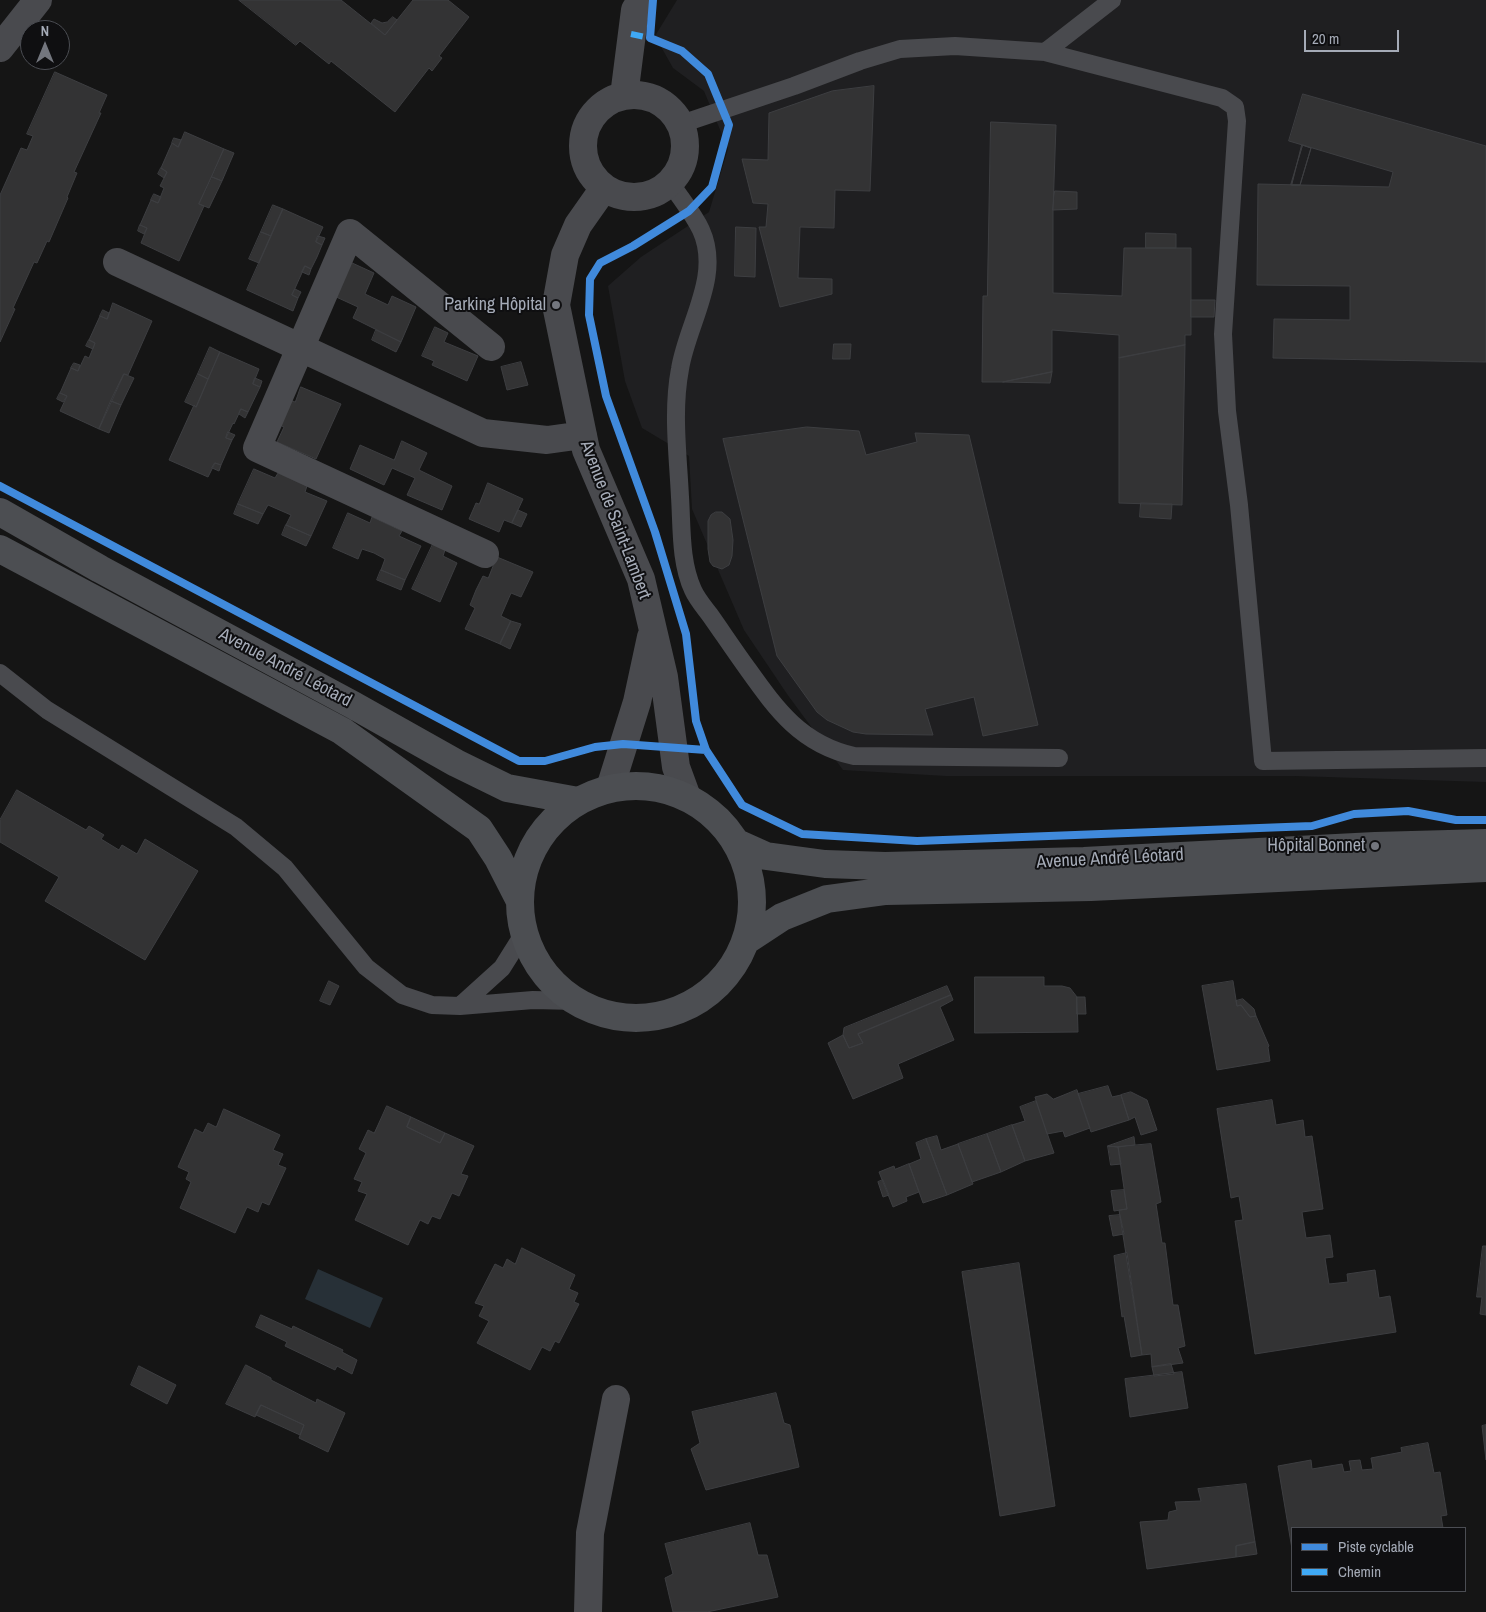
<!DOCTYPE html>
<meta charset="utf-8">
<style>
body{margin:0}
#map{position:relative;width:1486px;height:1612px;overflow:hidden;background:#151515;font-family:"Archivo Narrow",sans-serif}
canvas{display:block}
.legend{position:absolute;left:1291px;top:1527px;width:175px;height:65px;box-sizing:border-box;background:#0f0f11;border:1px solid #4b4d53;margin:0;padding:6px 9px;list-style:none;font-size:15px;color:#a5abb7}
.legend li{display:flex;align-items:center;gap:10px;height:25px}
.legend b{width:25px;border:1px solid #4b4d53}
.north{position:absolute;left:20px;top:20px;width:50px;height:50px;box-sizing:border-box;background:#0f0f11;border:1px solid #4b4d53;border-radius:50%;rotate:0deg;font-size:14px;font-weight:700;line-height:20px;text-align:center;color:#a5abb7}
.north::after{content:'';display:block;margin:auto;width:18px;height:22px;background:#73767e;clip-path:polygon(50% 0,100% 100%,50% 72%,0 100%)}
.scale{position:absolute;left:1304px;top:30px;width:95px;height:22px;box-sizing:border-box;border:2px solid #a5abb7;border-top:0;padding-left:6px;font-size:15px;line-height:18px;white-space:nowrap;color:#a5abb7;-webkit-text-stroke:4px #0f0f11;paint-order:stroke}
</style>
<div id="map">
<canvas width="1486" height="1612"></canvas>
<ul class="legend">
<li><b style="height:6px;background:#408adc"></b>Piste cyclable</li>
<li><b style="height:6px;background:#3fa9f5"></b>Chemin</li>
</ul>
<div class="north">N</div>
<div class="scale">20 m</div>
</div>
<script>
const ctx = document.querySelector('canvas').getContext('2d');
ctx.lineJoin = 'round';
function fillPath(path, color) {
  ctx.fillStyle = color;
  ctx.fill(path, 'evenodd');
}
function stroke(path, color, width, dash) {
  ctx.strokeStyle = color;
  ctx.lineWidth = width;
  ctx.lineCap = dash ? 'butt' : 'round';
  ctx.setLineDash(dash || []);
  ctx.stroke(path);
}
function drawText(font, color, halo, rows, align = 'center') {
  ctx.font = font + ' "Archivo Narrow",sans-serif';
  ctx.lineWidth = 4;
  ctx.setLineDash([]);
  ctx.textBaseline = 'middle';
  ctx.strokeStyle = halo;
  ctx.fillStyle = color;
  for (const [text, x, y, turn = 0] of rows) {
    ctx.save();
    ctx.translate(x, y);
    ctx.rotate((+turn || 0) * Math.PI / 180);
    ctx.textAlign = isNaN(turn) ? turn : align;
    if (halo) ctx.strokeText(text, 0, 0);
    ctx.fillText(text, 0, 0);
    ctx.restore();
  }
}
const built = new Path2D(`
 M 677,0 L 1486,0 L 1486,782 L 1295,776 L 946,776 L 843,770 L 787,694 L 744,630 L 692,509 L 689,456 L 642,428 L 625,381 L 608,286 L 641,257 L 709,212 L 728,149 L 704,91 L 673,68 L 655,36 Z`);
const water = new Path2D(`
 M 318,1269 L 383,1298 L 370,1328 L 305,1299 Z`);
const building = new Path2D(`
 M 239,0 L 341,0 L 385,35 L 413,0 L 448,0 L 469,17 L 439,56 L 442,58 L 432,71 L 429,68 L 395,112 L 331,61 L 329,64 L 300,41 L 296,45 Z
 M 393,17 L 397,20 L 385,35 L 371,23 L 374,19 L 382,23 L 387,22 Z
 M 55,72 L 107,95 L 99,113 L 101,113 L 74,172 L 77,173 L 67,197 L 68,198 L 49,242 L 47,241 L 37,263 L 34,262 L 13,308 L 15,309 L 0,342 L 0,195 L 21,148 L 27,150 L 33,136 L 27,134 Z
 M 874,86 L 870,191 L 835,190 L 834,228 L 800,227 L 798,278 L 832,279 L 832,294 L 780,307 L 759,227 L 766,227 L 768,204 L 753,203 L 742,159 L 768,160 L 769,113 L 832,91 Z
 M 1303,94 L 1486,146 L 1486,362 L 1273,358 L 1274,319 L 1350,320 L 1350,286 L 1257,285 L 1258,184 L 1389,187 L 1393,172 L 1289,141 Z
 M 991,122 L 1056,125 L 1053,210 L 1053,293 L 1122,296 L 1124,248 L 1191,248 L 1191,335 L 1185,335 L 1185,345 L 1119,358 L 1119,335 L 1052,330 L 1052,372 L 1003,382 L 982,382 L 983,296 L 987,296 Z
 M 185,132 L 224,149 L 199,204 L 204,206 L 179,261 L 141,243 L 147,228 L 140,225 L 151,200 L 158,203 L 164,188 L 160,186 L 167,172 L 161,168 L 172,143 L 178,147 Z
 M 174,138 L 181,140 L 178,147 L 172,143 Z
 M 1302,145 L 1311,148 L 1300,185 L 1292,185 Z
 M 1303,145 L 1311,148 L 1300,185 L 1291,185 Z
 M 224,149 L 234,153 L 222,181 L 212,177 Z
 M 161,168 L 167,172 L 164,178 L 158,174 Z
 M 212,177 L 222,181 L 209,208 L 199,204 Z
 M 1055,191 L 1077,192 L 1077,209 L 1053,210 Z
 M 154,194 L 161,197 L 158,203 L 151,200 Z
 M 273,205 L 283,209 L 271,236 L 261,232 Z
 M 283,209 L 323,227 L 316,242 L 322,245 L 317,257 L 311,269 L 305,266 L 292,295 L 298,298 L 293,311 L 247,290 Z
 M 140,225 L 147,228 L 144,234 L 138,231 Z
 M 736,227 L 756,228 L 755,277 L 735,276 Z
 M 261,232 L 271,236 L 259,263 L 249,259 Z
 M 1146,233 L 1176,234 L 1176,248 L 1146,248 Z
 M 318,236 L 325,238 L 322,245 L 316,242 Z
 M 350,262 L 374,273 L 365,294 L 388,305 L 392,296 L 416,307 L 401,342 L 353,318 L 358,307 L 334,296 Z
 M 305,266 L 311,269 L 309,275 L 302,272 Z
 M 295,289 L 301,292 L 298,298 L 292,295 Z
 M 1191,300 L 1215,300 L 1214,317 L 1191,317 Z
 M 113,303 L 152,321 L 128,375 L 124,374 L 99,429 L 60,411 L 67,396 L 60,393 L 71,368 L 78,371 L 85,356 L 89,358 L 95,343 L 89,340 L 100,316 L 107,319 Z
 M 103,310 L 109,313 L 107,319 L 100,316 Z
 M 435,327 L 448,333 L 444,342 L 478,356 L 467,381 L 432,365 L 434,361 L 422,356 Z
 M 376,330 L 401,342 L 396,352 L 372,340 Z
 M 89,340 L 95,343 L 93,349 L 86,346 Z
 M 834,344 L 851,344 L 850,359 L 833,359 Z
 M 1185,345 L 1182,505 L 1119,503 L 1119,358 Z
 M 210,347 L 220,352 L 208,379 L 198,374 Z
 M 220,352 L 259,369 L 253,384 L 260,387 L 248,412 L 241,409 L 234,424 L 233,423 L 226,438 L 232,440 L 221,465 L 215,463 L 208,477 L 169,460 L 194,405 L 196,407 Z
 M 521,362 L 528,385 L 507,390 L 501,367 Z
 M 74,363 L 80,365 L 78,371 L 71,368 Z
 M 1052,372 L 1050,383 L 1003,382 Z
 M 124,374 L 134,378 L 121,405 L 111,401 Z
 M 198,374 L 208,379 L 196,407 L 185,402 Z
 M 255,378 L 262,381 L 260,387 L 253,384 Z
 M 301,387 L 341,404 L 316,459 L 277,442 L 284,427 L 277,424 L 288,399 L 295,402 Z
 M 60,393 L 67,396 L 63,402 L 57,399 Z
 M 111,401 L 121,405 L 109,433 L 99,429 Z
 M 241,409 L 248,412 L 245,418 L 239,414 Z
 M 807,427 L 859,431 L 866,455 L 917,442 L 915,433 L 969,435 L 1038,725 L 983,736 L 974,697 L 925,709 L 933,735 L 866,734 L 853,732 L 827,720 L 817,712 L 777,656 L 723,439 Z
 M 228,432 L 235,435 L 232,440 L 226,438 Z
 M 402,441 L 427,453 L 419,470 L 452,486 L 442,510 L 407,495 L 415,478 L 392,468 L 384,485 L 350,469 L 360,445 L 394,460 Z
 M 215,463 L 221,465 L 219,471 L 212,468 Z
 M 254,469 L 275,478 L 278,473 L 307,486 L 305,492 L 327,501 L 311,536 L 286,525 L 291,515 L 268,505 L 263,514 L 238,504 Z
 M 488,483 L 523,499 L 512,523 L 504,520 L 499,532 L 469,519 L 476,503 L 479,504 Z
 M 1141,503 L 1172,504 L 1171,519 L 1140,517 Z
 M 238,504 L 263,514 L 258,524 L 234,514 Z
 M 518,510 L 527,514 L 521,527 L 512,523 Z
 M 716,512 L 722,512 L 730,519 L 733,540 L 732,556 L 729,565 L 722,569 L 713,566 L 710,562 L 708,549 L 708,521 L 711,515 Z
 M 348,513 L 370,523 L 372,517 L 402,531 L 399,536 L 421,546 L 405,580 L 381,570 L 385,559 L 374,553 L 362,549 L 358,559 L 333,548 Z
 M 286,525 L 311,536 L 306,546 L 282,535 Z
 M 433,544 L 445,550 L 443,556 L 457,563 L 440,602 L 412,589 Z
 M 497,557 L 533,572 L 521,597 L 511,593 L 501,616 L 511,621 L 500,644 L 465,629 L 475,608 L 470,605 L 476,590 L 483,576 L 488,578 Z
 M 381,570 L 405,580 L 401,590 L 377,580 Z
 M 511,621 L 521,624 L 510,649 L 500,644 Z
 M 17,790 L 86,830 L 89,826 L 104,835 L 101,839 L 119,850 L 122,845 L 137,854 L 145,839 L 198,871 L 145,960 L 45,901 L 59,877 L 0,842 L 0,820 Z
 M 975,977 L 1044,977 L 1044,986 L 1062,986 L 1070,988 L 1077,997 L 1078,1032 L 975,1033 Z
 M 329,981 L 339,986 L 330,1005 L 320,1001 Z
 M 1233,981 L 1237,1006 L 1241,1005 L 1250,1017 L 1256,1016 L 1269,1046 L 1268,1047 L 1270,1061 L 1217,1070 L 1202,986 Z
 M 947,986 L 951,995 L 858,1034 L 863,1043 L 849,1048 L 843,1035 L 844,1028 Z
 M 951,995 L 953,1000 L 940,1007 L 954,1040 L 898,1064 L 903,1078 L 853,1099 L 828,1043 L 843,1035 L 849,1048 L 863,1043 L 858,1034 Z
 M 1077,997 L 1085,997 L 1086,1014 L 1077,1014 Z
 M 1243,999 L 1254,1009 L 1256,1016 L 1250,1017 L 1241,1005 L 1237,1006 L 1236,1001 Z
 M 1108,1086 L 1112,1097 L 1121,1095 L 1129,1120 L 1091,1132 L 1078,1094 Z
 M 1077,1090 L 1090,1128 L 1065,1137 L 1063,1131 L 1047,1134 L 1035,1097 L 1047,1094 L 1053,1099 Z
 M 1131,1092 L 1147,1100 L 1157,1130 L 1141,1135 L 1135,1117 L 1129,1120 L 1121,1095 Z
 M 1272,1100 L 1276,1125 L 1303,1120 L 1305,1137 L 1312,1136 L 1323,1209 L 1302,1212 L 1306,1238 L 1330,1235 L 1333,1257 L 1325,1258 L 1329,1284 L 1348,1282 L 1347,1274 L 1375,1270 L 1379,1298 L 1390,1296 L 1396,1332 L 1255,1354 L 1235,1221 L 1243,1220 L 1239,1196 L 1231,1198 L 1217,1109 Z
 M 1036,1101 L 1054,1153 L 1025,1161 L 1012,1125 L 1025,1121 L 1020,1107 Z
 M 387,1106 L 411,1117 L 407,1127 L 440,1143 L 445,1133 L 474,1146 L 461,1174 L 468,1176 L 459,1196 L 452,1193 L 440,1219 L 432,1216 L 428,1224 L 420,1220 L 408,1245 L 355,1220 L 367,1194 L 358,1191 L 362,1182 L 354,1179 L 366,1153 L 359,1149 L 368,1130 L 374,1133 Z
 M 224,1109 L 280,1135 L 273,1150 L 283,1154 L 278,1165 L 286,1168 L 269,1205 L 262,1202 L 258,1212 L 247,1207 L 235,1233 L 180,1208 L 191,1182 L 186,1179 L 189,1172 L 178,1167 L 195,1129 L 203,1133 L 208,1123 L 216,1127 Z
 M 411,1117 L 445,1133 L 440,1143 L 407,1127 Z
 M 1012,1125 L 1025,1161 L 1001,1172 L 987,1134 Z
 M 987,1134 L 1001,1172 L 972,1182 L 958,1144 Z
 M 937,1136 L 941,1150 L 958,1144 L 973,1184 L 947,1195 L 926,1139 Z
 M 1134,1137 L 1135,1145 L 1118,1147 L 1108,1146 Z
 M 926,1139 L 947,1195 L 923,1203 L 909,1164 L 921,1159 L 916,1143 Z
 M 1151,1144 L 1161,1202 L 1156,1204 L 1162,1243 L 1165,1243 L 1173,1305 L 1178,1305 L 1185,1346 L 1178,1348 L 1183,1363 L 1152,1367 L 1151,1354 L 1142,1355 L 1119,1210 L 1127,1209 L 1118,1147 Z
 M 1108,1146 L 1118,1147 L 1121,1164 L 1111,1165 Z
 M 909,1164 L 919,1192 L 906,1197 L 907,1201 L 893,1207 L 879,1172 L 894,1166 L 895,1169 Z
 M 883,1180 L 889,1195 L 883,1197 L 878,1182 Z
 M 1124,1190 L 1127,1209 L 1114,1211 L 1111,1191 Z
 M 1120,1215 L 1124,1234 L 1113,1236 L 1109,1216 Z
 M 1483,1246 L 1486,1246 L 1486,1315 L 1480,1314 L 1482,1297 L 1477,1297 Z
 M 522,1248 L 575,1275 L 569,1289 L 578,1293 L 574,1302 L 579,1304 L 559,1343 L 555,1341 L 550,1351 L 542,1347 L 530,1370 L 477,1343 L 489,1321 L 479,1316 L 484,1306 L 475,1303 L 495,1264 L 503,1268 L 507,1259 L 515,1264 Z
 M 1127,1253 L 1142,1355 L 1131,1357 L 1124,1316 L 1122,1317 L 1114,1256 Z
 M 1019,1263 L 1055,1506 L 1000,1516 L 962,1272 Z
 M 261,1315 L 292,1329 L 293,1326 L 343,1350 L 342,1352 L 357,1360 L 352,1374 L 337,1366 L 335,1370 L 285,1346 L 287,1342 L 256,1327 Z
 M 1171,1364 L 1174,1374 L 1154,1376 L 1152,1367 Z
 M 246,1365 L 271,1378 L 271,1380 L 316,1403 L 317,1399 L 345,1413 L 328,1452 L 299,1438 L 304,1425 L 261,1405 L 255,1417 L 226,1404 Z
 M 139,1366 L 176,1385 L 167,1404 L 131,1385 Z
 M 1182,1372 L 1188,1408 L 1130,1417 L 1125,1379 Z
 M 776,1393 L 784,1423 L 790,1425 L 799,1467 L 706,1490 L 691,1449 L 700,1443 L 692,1412 Z
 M 261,1405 L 304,1425 L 300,1435 L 256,1415 Z
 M 1486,1425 L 1486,1460 L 1482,1426 Z
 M 1428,1443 L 1434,1473 L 1440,1472 L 1447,1515 L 1441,1516 L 1443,1528 L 1292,1528 L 1292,1549 L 1278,1466 L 1311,1460 L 1312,1469 L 1342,1464 L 1344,1472 L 1351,1471 L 1349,1461 L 1360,1460 L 1362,1470 L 1373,1469 L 1371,1458 L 1402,1452 L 1401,1448 Z
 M 1246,1484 L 1255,1542 L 1236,1546 L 1236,1557 L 1147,1569 L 1140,1522 L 1168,1520 L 1169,1512 L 1177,1510 L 1175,1502 L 1201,1501 L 1198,1489 Z
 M 750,1523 L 758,1555 L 767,1555 L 778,1597 L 707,1612 L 673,1612 L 665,1578 L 673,1574 L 665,1544 Z
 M 1255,1542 L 1257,1554 L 1236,1557 L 1236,1546 Z`);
const lane = new Path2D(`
 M 1045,52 L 1112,0
 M 681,124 L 794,86 L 860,61 L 900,49 L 955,46 L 1045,52 L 1222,98 L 1235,107 L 1237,121 L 1223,334 L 1227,411 L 1239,505 L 1263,761 L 1486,758
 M 670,182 C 680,198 693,213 701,230 C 722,276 687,324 680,369 C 672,411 678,455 680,497 C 682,527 680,562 693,590 C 697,599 704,607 710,615 C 722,632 734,650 747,668 C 777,710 801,744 854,756 L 1059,758
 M 0,673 L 47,710 L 236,827 L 285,868 L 366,967 L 402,995 L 432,1005 L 460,1006 L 533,1000 L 576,1001
 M 460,1006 L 502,968 L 524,933`);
const street = new Path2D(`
 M 0,48 L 38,0
 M583 146a51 51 0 1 1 102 0a51 51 0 1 1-102 0Z
 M 624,96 L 635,10 L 641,0
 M 604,188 L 578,225 L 565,255 L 556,305 L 586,450 L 641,579 L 664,677 L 676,767 L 687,797
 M 117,262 L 483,433 L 547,440 L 583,435
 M 485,554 L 257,448 L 350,233 L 491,347
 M 610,788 L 637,702 L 651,637
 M 588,1612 L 590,1533 L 616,1399`);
const secondary = new Path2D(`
 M 0,512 L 100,569 L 353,705 L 456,763 L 507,788 L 578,801
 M 0,549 L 342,731 L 479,829 L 498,858 L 520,901
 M520 902a116 116 0 1 1 232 0a116 116 0 1 1-232 0Z
 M 737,843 L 766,856 L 825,864 L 885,866 L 1084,861 L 1375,846 L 1486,843
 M 747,940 L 782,917 L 827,899 L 886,891 L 1091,887 L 1486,868`);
const quiet = new Path2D(`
 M 631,34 L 650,38`);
const cycleway = new Path2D(`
 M 653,0 L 650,38 L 682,51 L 708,74 L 729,125 L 712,187 L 689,211 L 633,246 L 600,263 L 590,279 L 589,315 L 606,396 L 655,532 L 686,634 L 696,721 L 706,750 L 742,805 L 802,834 L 917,841 L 1312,826 L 1354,814 L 1408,811 L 1456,820 L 1486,820
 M 0,486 L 519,761 L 545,761 L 595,747 L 623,744 L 706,750`);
const markers = [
 [556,305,5,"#73767e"],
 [1375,846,5,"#73767e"]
];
const poiNames = [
 ["Parking Hôpital",546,305],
 ["Hôpital Bonnet",1365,846]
];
const streetNames = [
 ["Avenue de Saint-Lambert",615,520,69],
 ["Avenue André Léotard",285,668,28],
 ["Avenue André Léotard",1110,859,-3]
];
fillPath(built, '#1f1f21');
fillPath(water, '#273037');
fillPath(building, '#333334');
stroke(building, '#3d3e41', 1);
stroke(lane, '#494a4e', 18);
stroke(street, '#494a4e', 28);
stroke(secondary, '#4c4e52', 28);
stroke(quiet, '#3fa9f5', 6, [12, 6]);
stroke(cycleway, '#408adc', 8);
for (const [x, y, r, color] of markers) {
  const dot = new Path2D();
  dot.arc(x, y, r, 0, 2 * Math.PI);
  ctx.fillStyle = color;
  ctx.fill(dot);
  stroke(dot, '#0f0f11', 2);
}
drawText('18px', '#a5abb7', '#0f0f11', poiNames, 'right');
drawText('18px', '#a5abb7', '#0f0f11', streetNames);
</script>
